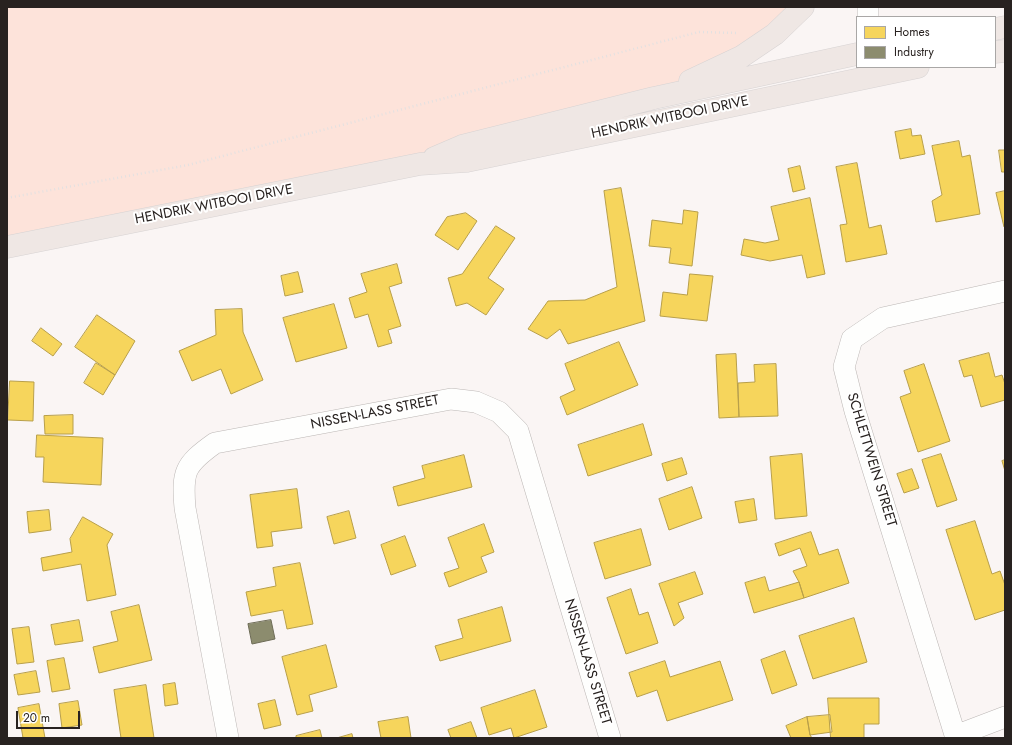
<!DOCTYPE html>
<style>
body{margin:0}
#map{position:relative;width:1012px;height:745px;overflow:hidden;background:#faf5f4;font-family:Jost,sans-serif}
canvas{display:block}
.frame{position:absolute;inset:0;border:8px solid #282220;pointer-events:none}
.legend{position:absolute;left:856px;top:16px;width:140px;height:52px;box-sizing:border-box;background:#fff;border:1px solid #a9a7a6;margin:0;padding:5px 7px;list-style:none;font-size:12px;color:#282220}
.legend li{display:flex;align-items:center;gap:8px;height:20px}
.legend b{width:20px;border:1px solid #a9a7a6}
.scale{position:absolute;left:16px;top:711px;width:64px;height:18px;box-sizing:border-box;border:2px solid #282220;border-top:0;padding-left:5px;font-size:12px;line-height:14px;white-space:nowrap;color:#282220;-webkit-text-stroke:3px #fff;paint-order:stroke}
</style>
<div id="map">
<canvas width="1012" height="745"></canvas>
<div class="frame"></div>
<ul class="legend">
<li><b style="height:11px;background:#f6d55c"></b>Homes</li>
<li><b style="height:11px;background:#8c8c6e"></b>Industry</li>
</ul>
<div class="scale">20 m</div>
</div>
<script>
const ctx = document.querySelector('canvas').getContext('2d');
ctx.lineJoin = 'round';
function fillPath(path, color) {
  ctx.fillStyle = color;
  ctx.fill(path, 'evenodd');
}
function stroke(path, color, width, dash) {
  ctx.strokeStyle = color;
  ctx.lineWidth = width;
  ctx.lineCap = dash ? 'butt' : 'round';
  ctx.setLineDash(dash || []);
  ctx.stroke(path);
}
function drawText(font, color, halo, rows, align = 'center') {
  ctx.font = font + ' Jost,sans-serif';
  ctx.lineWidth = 4;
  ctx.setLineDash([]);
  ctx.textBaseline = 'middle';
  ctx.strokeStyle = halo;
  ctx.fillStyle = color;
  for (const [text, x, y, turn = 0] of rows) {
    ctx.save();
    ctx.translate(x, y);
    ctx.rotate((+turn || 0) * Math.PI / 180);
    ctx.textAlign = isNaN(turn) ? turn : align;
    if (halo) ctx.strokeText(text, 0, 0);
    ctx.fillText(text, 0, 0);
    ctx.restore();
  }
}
const green = new Path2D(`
 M 7,7 L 803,7 L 654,98 L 462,146 L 7,247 Z`);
const homes = new Path2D(`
 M 911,129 L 912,136 L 921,135 L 925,154 L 900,159 L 895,132 Z
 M 959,141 L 962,157 L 970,155 L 980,214 L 936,222 L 932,201 L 942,195 L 932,146 Z
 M 999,150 L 1005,150 L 1005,172 L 1002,172 Z
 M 857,163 L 869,228 L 881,225 L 887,254 L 846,262 L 840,225 L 847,224 L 836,167 Z
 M 800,166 L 805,189 L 793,192 L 788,169 Z
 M 621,188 L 645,321 L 568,344 L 560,329 L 547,339 L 528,329 L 548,301 L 585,300 L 617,287 L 604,191 Z
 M 1005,191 L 1005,227 L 1004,227 L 996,193 Z
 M 810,198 L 825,274 L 807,278 L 802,255 L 770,261 L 741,255 L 744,239 L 765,243 L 779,240 L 771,207 Z
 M 684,210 L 698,212 L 692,266 L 669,263 L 671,248 L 649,246 L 652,220 L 682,224 Z
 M 466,213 L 477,221 L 458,250 L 435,235 L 447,217 Z
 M 496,226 L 515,238 L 488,278 L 504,289 L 486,315 L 467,303 L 456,306 L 448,278 L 462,274 Z
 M 397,264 L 402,283 L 389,287 L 401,326 L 388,330 L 392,343 L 378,347 L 368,314 L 355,318 L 349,298 L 367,292 L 361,274 Z
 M 298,272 L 303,292 L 285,296 L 281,276 Z
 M 690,274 L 713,276 L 707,321 L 660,316 L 663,292 L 687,295 Z
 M 334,304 L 347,348 L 296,362 L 283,318 Z
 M 242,309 L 243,332 L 263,380 L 231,394 L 221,369 L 192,381 L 179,351 L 216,335 L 215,310 Z
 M 97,315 L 135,341 L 115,375 L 75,347 Z
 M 41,328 L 62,344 L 53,356 L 32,341 Z
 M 619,342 L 638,385 L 567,415 L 560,397 L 575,390 L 565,364 Z
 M 989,353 L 995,377 L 1002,375 L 1005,384 L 1005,400 L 981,407 L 972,375 L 964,377 L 959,361 Z
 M 736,354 L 739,417 L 719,418 L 716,355 Z
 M 96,363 L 115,375 L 103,395 L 84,383 Z
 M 776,364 L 778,416 L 739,417 L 738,383 L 755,382 L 754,365 Z
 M 924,364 L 950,441 L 918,452 L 900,397 L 911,393 L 904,371 Z
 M 10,381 L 34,382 L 33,421 L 8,420 Z
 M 73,415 L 73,434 L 45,434 L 44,416 Z
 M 643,424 L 652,455 L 588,476 L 578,445 Z
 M 37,435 L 103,438 L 101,485 L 43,482 L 44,457 L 36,457 Z
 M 802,454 L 807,516 L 775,519 L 770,457 Z
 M 941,454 L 957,500 L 937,507 L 922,460 Z
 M 464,455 L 472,487 L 398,506 L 393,487 L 425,478 L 422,466 Z
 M 682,458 L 687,474 L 667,481 L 662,464 Z
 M 1005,460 L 1005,471 L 1002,461 Z
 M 912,469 L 919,488 L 904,493 L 897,474 Z
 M 692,487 L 702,518 L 669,530 L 659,499 Z
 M 297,489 L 302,528 L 271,532 L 273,546 L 257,548 L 250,495 Z
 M 754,499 L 757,520 L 739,523 L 735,502 Z
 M 49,510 L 51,530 L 29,533 L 27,512 Z
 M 349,511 L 356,538 L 334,544 L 327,517 Z
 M 83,517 L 113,534 L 107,545 L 116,595 L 87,601 L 81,564 L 43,571 L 41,558 L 72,552 L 70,539 Z
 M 975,521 L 992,574 L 1000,571 L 1005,585 L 1005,610 L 975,620 L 946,530 Z
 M 484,524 L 494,552 L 481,557 L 487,572 L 449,587 L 444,573 L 459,568 L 448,538 Z
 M 641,529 L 651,565 L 605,579 L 594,543 Z
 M 811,532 L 819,555 L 838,549 L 849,583 L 804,598 L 799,582 L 793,571 L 807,566 L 800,548 L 779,556 L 775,544 Z
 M 405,536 L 416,566 L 391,575 L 381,545 Z
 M 300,563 L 313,624 L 287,629 L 283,610 L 251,616 L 246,592 L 276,586 L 273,568 Z
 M 695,572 L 703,594 L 678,603 L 684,618 L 674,626 L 659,584 Z
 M 765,577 L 769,591 L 799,582 L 804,598 L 754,613 L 745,583 Z
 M 631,589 L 639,615 L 648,612 L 658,643 L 626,654 L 607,598 Z
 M 139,605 L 152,660 L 99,673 L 93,647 L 118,641 L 111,612 Z
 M 502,607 L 511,641 L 440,661 L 435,646 L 463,638 L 458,620 Z
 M 854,618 L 867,662 L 813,679 L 799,636 Z
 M 79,620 L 83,641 L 55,645 L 51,625 Z
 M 29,627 L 34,662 L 17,664 L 12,629 Z
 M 326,645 L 337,687 L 309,695 L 313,711 L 297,715 L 282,657 Z
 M 785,651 L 797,685 L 772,694 L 761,660 Z
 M 64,658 L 70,689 L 52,692 L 47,661 Z
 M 665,661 L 670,677 L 720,661 L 733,700 L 667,721 L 657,690 L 637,697 L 629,673 Z
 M 36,671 L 40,692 L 18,695 L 14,675 Z
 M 175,683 L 178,704 L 165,706 L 163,685 Z
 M 146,685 L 154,738 L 121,738 L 114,690 Z
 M 535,690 L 547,727 L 514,738 L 511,728 L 489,735 L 481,708 Z
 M 828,698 L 879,698 L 879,724 L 864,724 L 864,738 L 831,738 Z
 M 275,700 L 281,725 L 264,729 L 258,704 Z
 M 78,701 L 82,725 L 62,728 L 59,704 Z
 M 39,704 L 45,738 L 23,738 L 18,708 Z
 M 830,715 L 832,732 L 810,735 L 807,717 Z
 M 408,717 L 411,738 L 381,738 L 378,722 Z
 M 807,717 L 810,735 L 812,738 L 791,738 L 786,726 Z
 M 471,722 L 477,738 L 451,738 L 448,730 Z
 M 320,730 L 322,738 L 296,738 L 296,736 Z
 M 352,734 L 353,738 L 337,738 Z`);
const industry = new Path2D(`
 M 271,620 L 275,639 L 252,644 L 248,624 Z`);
const path = new Path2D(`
 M 7,198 L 188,165 L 699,32 L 737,33`);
const minor = new Path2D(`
 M 868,7 L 868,17
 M 955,736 L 1005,717
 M 228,738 L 185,508 C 182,472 184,465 215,443 L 451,399 L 476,402 L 499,412 L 518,431 L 610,738
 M 956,738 L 855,411 L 844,367 L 852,339 L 883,318 L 1005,291`);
const major = new Path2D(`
 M 995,29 L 1005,27
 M 995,52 L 1005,51
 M 690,81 L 741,57 L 775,34 L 803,7
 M 434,158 L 462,146 L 654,98 L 857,54
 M 7,247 L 420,164 L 467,161 L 918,67`);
const streetNames = [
 ["HENDRIK WITBOOI DRIVE",670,118,-12],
 ["HENDRIK WITBOOI DRIVE",214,205,-11],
 ["NISSEN-LASS STREET",375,413,-11],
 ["SCHLETTWEIN STREET",871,460,73],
 ["NISSEN-LASS STREET",587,662,73]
];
fillPath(green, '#fde3da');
fillPath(homes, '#f6d55c');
stroke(homes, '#b89f4a', 1);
fillPath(industry, '#8c8c6e');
stroke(industry, '#6e6c57', 1);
stroke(minor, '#bcb7b5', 22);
stroke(major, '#d7d3d3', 23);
stroke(path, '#e3e1e1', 2.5, [1, 3]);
stroke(minor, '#fefefd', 21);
stroke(major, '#efe7e4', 22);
drawText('14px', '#282220', '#fff', streetNames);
</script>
